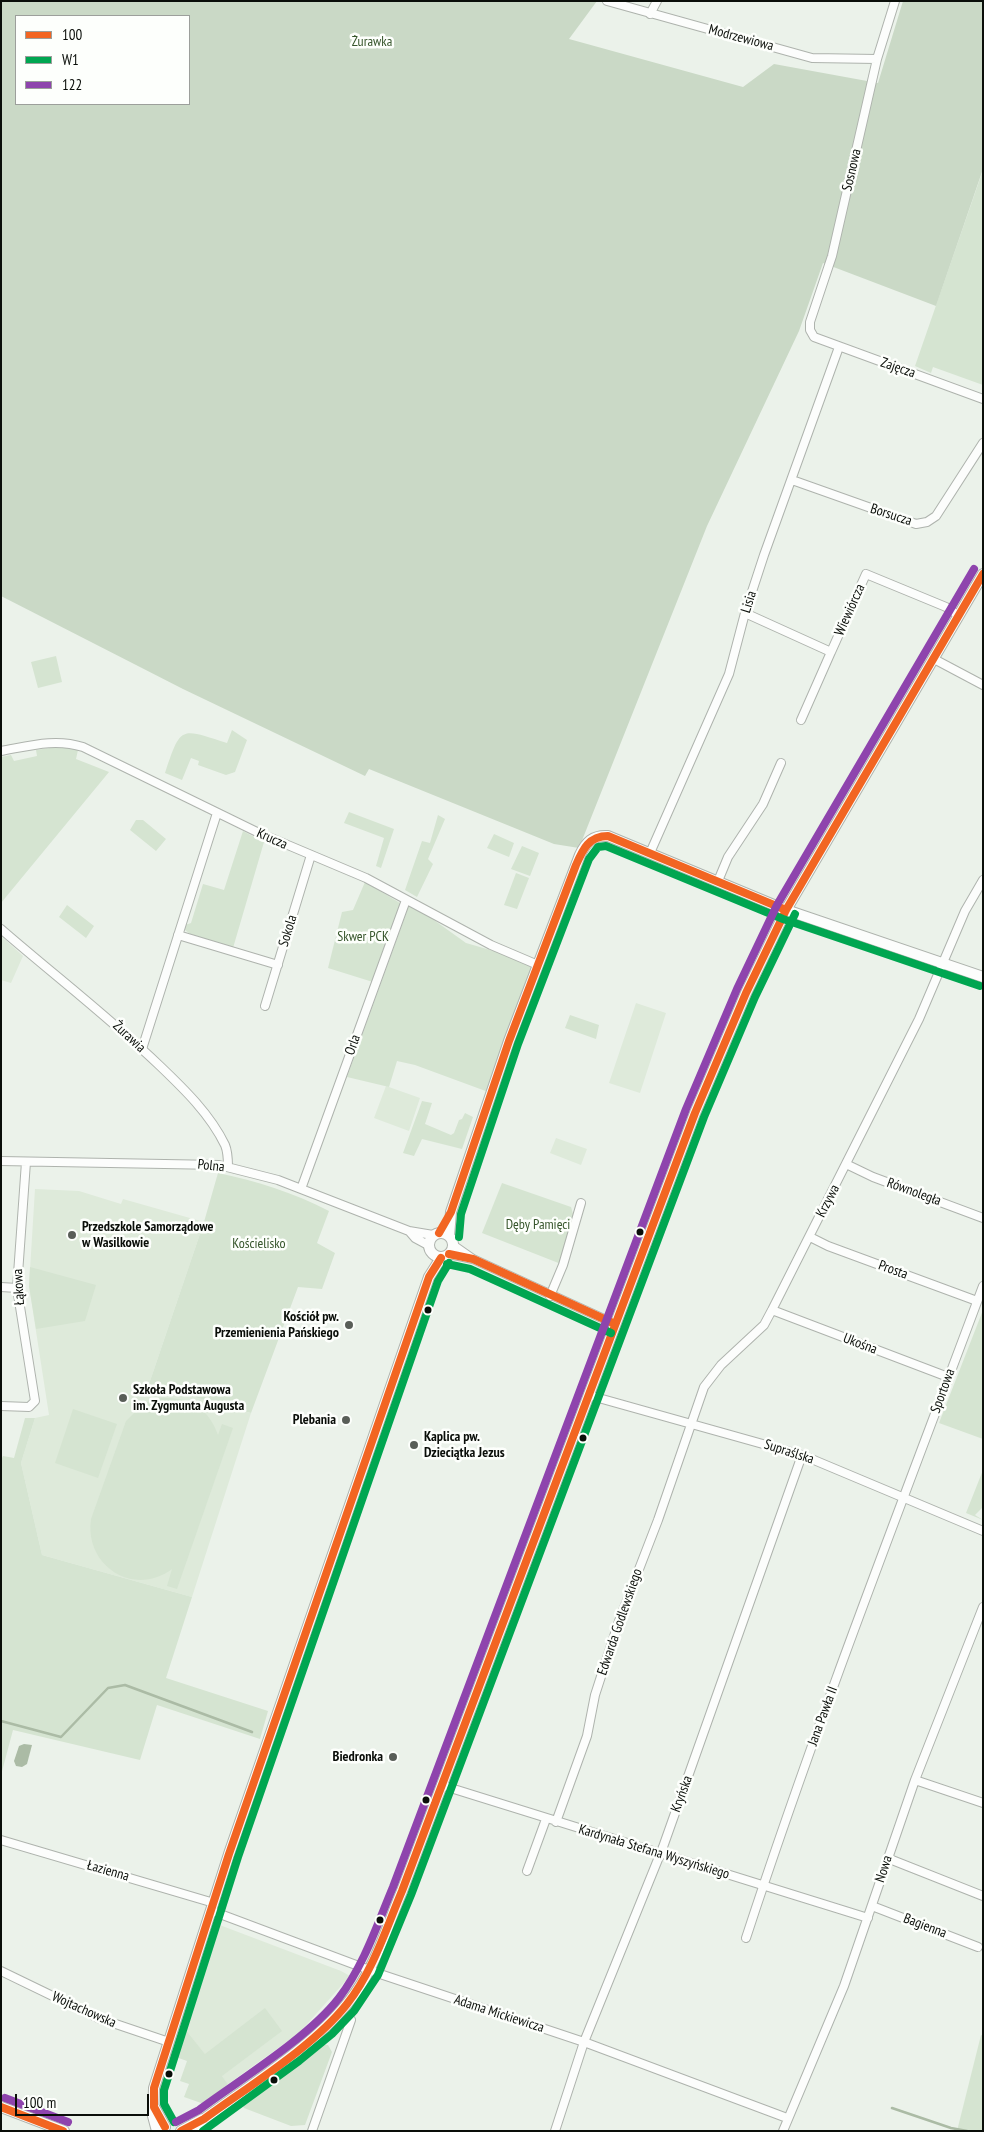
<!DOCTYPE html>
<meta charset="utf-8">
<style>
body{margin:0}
#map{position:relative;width:984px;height:2132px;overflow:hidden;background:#ebf2ea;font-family:"PT Sans Narrow",sans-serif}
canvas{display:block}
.frame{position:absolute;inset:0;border:2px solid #0a0e09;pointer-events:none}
.legend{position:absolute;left:15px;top:15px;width:175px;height:90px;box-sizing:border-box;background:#fdfffc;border:1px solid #9c9f9b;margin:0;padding:6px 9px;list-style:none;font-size:15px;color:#0a0e09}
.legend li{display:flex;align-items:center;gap:10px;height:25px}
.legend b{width:25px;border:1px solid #9c9f9b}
.scale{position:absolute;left:15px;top:2094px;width:134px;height:22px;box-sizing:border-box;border:2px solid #0a0e09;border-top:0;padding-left:6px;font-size:15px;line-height:18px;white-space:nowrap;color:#0a0e09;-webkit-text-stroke:4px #fdfffc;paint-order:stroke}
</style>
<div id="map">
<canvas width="984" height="2132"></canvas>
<div class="frame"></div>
<ul class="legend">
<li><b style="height:6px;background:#f26522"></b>100</li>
<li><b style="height:6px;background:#00a651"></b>W1</li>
<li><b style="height:6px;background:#8e44ad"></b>122</li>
</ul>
<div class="scale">100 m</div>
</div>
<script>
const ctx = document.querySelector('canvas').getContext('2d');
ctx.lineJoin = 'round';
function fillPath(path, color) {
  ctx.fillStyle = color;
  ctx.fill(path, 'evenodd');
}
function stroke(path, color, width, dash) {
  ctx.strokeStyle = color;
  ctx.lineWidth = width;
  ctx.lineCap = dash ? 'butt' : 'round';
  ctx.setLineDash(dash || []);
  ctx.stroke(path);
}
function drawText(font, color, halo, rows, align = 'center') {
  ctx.font = font + ' "PT Sans Narrow",sans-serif';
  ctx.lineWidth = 5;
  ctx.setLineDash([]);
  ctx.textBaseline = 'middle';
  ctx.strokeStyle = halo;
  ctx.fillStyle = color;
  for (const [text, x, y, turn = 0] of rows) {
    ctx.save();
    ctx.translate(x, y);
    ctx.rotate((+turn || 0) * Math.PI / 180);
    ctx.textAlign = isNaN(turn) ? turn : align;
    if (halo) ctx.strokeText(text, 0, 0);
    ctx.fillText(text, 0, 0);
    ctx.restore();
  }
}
const built = new Path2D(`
 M 1,936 L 23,956 L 11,983 L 1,980 Z
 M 636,1003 L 666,1013 L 640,1093 L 609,1083 Z
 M 386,1086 L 420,1098 L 409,1131 L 374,1118 Z
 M 556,1138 L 587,1149 L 581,1165 L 550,1153 Z
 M 35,1189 L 79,1191 L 121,1204 L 123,1199 L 204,1222 L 149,1384 L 251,1413 L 192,1597 L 42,1555 L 21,1463 L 35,1418 L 49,1415 L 29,1286 Z
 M 217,1924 L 341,1971 L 350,1976 L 299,2033 L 228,2084 L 182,2025 Z`);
const green = new Path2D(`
 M 983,170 L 983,385 L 933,367 L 931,373 L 915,366 Z
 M 56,656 L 62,682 L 38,688 L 31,662 Z
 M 232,730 L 247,740 L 235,772 L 226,775 L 198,765 L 199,761 L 191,758 L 182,780 L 165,773 C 181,725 180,728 227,743 Z
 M 63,746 L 78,750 L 76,759 L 109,772 L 1,903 L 1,757 L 11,755 L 14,761 L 37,756 L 36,750 Z
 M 349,812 L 394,829 L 381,868 L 376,866 L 384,838 L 344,823 Z
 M 438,815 L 445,819 L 428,859 L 433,864 L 417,897 L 405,890 L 422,841 L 430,843 Z
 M 136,820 L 143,820 L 166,839 L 156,851 L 130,830 Z
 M 243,831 L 264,842 L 233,948 L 190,934 L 185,930 L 185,925 L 191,923 L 203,884 L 224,890 Z
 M 494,834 L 514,843 L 509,857 L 487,848 Z
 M 522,846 L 539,853 L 530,876 L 511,869 Z
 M 516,873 L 529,878 L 517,909 L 504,905 Z
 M 365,882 L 400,903 L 376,983 L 328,968 L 342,912 L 353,910 Z
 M 406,900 L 466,943 L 525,960 L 536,970 L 491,1093 L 415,1065 L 397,1061 L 389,1087 L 347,1077 L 407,911 Z
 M 67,905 L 94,926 L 86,938 L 59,917 Z
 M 570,1015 L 599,1025 L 596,1039 L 565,1028 Z
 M 422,1101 L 432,1103 L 425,1124 L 451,1135 L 454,1133 L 459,1120 L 462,1119 L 465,1113 L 473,1117 L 462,1149 L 422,1139 L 414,1156 L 403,1153 Z
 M 218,1173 C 257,1181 294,1193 329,1211 L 317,1243 L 335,1253 L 322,1289 L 298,1287 L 251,1413 L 149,1384 L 204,1222 Z
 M 502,1183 L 571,1207 L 573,1214 L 561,1264 L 482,1233 Z
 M 30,1267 L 96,1285 L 85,1321 L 36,1329 L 29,1286 Z
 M 983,1310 L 983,1439 L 939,1423 Z
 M 157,1398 C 186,1396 208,1406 218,1435 L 222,1424 L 233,1428 L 177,1589 L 167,1586 L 172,1569 C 133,1598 84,1565 91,1519 L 126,1421 L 142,1405 Z
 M 73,1409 L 117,1424 L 98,1478 L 55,1463 Z
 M 25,1418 L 35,1418 L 21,1463 L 42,1555 L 192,1597 L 166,1678 L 268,1711 L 260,1739 L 157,1705 L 140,1760 L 13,1730 L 1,1775 L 1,1460 L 3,1456 L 14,1458 Z
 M 983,1470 L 983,1507 L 975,1515 L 983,1520 L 966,1513 Z
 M 265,2008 L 282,2031 L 222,2076 L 228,2084 L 204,2104 L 184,2097 L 189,2084 L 180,2081 L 187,2061 L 173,2056 L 182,2025 L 205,2054 Z
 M 981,2035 L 983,2036 L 983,2131 L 957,2131 Z
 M 319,2044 L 328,2045 L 332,2052 L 305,2125 L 291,2126 L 244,2108 L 241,2103 Z`);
const forest = new Path2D(`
 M 1,1 L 597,1 L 569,39 L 743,87 L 774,64 L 878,83 L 903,1 L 983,1 L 983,169 L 936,306 L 823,263 L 799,331 L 707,526 L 579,848 L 554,844 L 369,769 L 365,776 L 183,689 L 1,596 ZM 16,16 L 189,16 L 189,104 L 16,104 Z`);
const water = new Path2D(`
 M 24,1744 L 32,1745 L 27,1764 L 22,1767 L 16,1766 L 14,1761 L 19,1746 Z`);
const stream = new Path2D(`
 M 1,1721 L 61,1737 L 108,1688 L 125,1685 L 252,1732
 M 892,2108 L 951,2128 L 967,2131`);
const street = new Path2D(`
 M 607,1 L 812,58 L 877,59
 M 895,1 L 877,59 L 832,256 L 810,322 L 810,330 L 814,337 L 983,399
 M 650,14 L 657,1
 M 792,480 L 916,524 L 927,522 L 936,516 L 983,443
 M 745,613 L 831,652 L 866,574 L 946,607 L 958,615
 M 934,659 L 983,685
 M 801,720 L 831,652
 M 1,751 C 29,746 55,738 83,747 L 257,832 L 366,878 L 491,945 L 538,965
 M 650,853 L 729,674 L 745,613 L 764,555 L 839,347
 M 718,881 L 728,857 L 763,804 L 781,763
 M 1,929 C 54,975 109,1017 160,1066 C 184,1089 210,1114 225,1145 C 228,1152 228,1159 228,1167
 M 178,935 L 278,965
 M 265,1006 L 311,855
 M 142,1049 L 217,813
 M 1,1161 L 219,1165 L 278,1180 L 409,1231 L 433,1235
 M 846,1164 L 873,1177 L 983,1218
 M 301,1189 L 406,900
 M 409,1231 L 415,1238 L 428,1245
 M 810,1237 L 828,1246 L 977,1301
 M 453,1245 L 473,1259 L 615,1324
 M 449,1254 L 473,1259
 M 1,1287 L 17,1288
 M 550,1296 L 563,1265 L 581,1203
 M 772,1310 L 948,1377
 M 588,1395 L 802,1455 L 983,1531
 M 1,1406 L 29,1407 L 35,1401 L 17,1288 L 26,1162
 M 915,1780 L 983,1803
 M 441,1785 L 868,1918
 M 556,1822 L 587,1736 L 595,1695 L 619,1621 L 658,1520 L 704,1387 L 721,1365 L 764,1325 L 772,1310 L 919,1019 L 965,911 L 983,880
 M 1,1840 L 214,1903
 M 887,1858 L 983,1896
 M 527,1871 L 546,1819
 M 872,1906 L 978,1947
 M 212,1911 L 380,1974 L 584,2042 L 787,2118
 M 746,1938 C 818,1718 902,1503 983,1286
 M 1,1971 L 98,2018 L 169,2042
 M 312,2131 L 351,2020
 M 555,2131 L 584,2042 L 663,1847 L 802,1455
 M 783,2131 L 844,1986 L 915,1780 L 983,1607`);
const secondary = new Path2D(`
 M429 1245a12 12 0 1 1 24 0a12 12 0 1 1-24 0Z
 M 449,1236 L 451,1212 L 509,1041 L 580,855 C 586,842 593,835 608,836 L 786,910 L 983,977
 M 1,2107 L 64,2131
 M 154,2107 L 165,2127
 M 157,2131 L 153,2116 L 154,2088 L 229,1854 L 429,1277 L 441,1258
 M 181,2131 L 203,2119
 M 193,2131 L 204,2119 C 253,2083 322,2041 356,1992 C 377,1962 388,1924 402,1891 L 695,1113 L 746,993 L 786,910 L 983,574`);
const bus1 = new Path2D(`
 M 439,1233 L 451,1212 L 509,1041 L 576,865 C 583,849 589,836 608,836 L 786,910
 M 449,1254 L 473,1259 L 615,1324
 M 1,2107 L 63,2131
 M 165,2127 L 154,2107 L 154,2088 L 229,1854 L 429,1277 L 441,1258
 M 181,2131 L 204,2119 C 249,2086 313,2047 347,2004 C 373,1971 386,1929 402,1891 L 695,1113 L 746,993 L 786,910 L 983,574`);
const bus2 = new Path2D(`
 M 459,1237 L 461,1214 L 518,1044 L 589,859 L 598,847 L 606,846 L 783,919 L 980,986
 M 447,1264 L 470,1269 L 611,1333
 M 174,2122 L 164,2104 L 164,2090 L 238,1857 L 438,1281 L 449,1263
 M 203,2131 L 299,2061 L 332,2034 L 354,2011 L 378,1975 L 411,1895 L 704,1117 L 755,997 L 795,914`);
const bus3 = new Path2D(`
 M 5,2098 L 68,2122
 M 176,2122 L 199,2110 C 241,2079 308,2038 339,1998 C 364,1965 377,1925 393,1887 L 686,1109 L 737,989 L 777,905 L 974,569`);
const markers = [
 [640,1232,4.5,"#0a0e09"],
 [72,1235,5,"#595e58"],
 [428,1310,4.5,"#0a0e09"],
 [349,1325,5,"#595e58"],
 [123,1398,5,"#595e58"],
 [346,1420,5,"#595e58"],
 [583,1438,4.5,"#0a0e09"],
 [414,1445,5,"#595e58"],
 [393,1757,5,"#595e58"],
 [426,1800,4.5,"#0a0e09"],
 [380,1920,4.5,"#0a0e09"],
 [169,2074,4.5,"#0a0e09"],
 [274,2080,4.5,"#0a0e09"]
];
const streetNames = [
 ["Modrzewiowa",741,38,15],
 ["Sosnowa",852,170,-77],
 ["Zajęcza",898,368,19],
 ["Borsucza",891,515,18],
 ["Lisia",749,602,-72],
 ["Wiewiórcza",850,610,-66],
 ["Krucza",272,839,24],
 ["Sokola",288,931,-73],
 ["Żurawia",129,1037,43],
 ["Orla",353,1045,-70],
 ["Polna",211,1166,6],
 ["Równoległa",914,1192,20],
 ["Krzywa",828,1201,-63],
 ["Prosta",893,1270,20],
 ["Łąkowa",19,1287,-93],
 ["Ukośna",860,1344,21],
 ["Sportowa",943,1391,-70],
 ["Supraślska",789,1452,18],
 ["Edwarda Godlewskiego",620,1622,-71],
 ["Jana Pawła II",823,1716,-70],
 ["Kryńska",682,1794,-70],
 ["Kardynała Stefana Wyszyńskiego",654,1852,17],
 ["Nowa",884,1869,-72],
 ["Łazienna",108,1871,16],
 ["Bagienna",925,1926,21],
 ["Wojtachowska",84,2010,24],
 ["Adama Mickiewicza",499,2014,18]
];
const parkNames = [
 ["Żurawka",372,42],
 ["Skwer PCK",363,937],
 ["Dęby Pamięci",538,1225],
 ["Kościelisko",259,1244]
];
const poiNames = [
 ["Przedszkole Samorządowe",82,1227],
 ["w Wasilkowie",82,1243],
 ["Kościół pw.",339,1317,"right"],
 ["Przemienienia Pańskiego",339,1333,"right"],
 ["Szkoła Podstawowa",133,1390],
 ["im. Zygmunta Augusta",133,1406],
 ["Plebania",336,1420,"right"],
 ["Kaplica pw.",424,1437],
 ["Dzieciątka Jezus",424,1453],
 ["Biedronka",383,1757,"right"]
];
fillPath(built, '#deeada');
fillPath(green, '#d5e4d1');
fillPath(forest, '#cad9c6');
fillPath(water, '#abbba5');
stroke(stream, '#abbba5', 2.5);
stroke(street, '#aeb3ad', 10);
stroke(secondary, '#aeb3ad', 12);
stroke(street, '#fcfdfc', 8);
stroke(secondary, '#fcfdfc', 10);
stroke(bus1, '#f26522', 8);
stroke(bus2, '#00a651', 8);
stroke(bus3, '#8e44ad', 8);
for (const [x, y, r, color] of markers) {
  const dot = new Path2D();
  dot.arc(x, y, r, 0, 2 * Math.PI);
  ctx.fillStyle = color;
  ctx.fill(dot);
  stroke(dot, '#fdfffc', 2);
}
drawText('14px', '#0a0e09', '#fdfffc', streetNames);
drawText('14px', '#36552b', '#fdfffc', parkNames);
drawText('bold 14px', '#0a0e09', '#fdfffc', poiNames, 'left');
</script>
